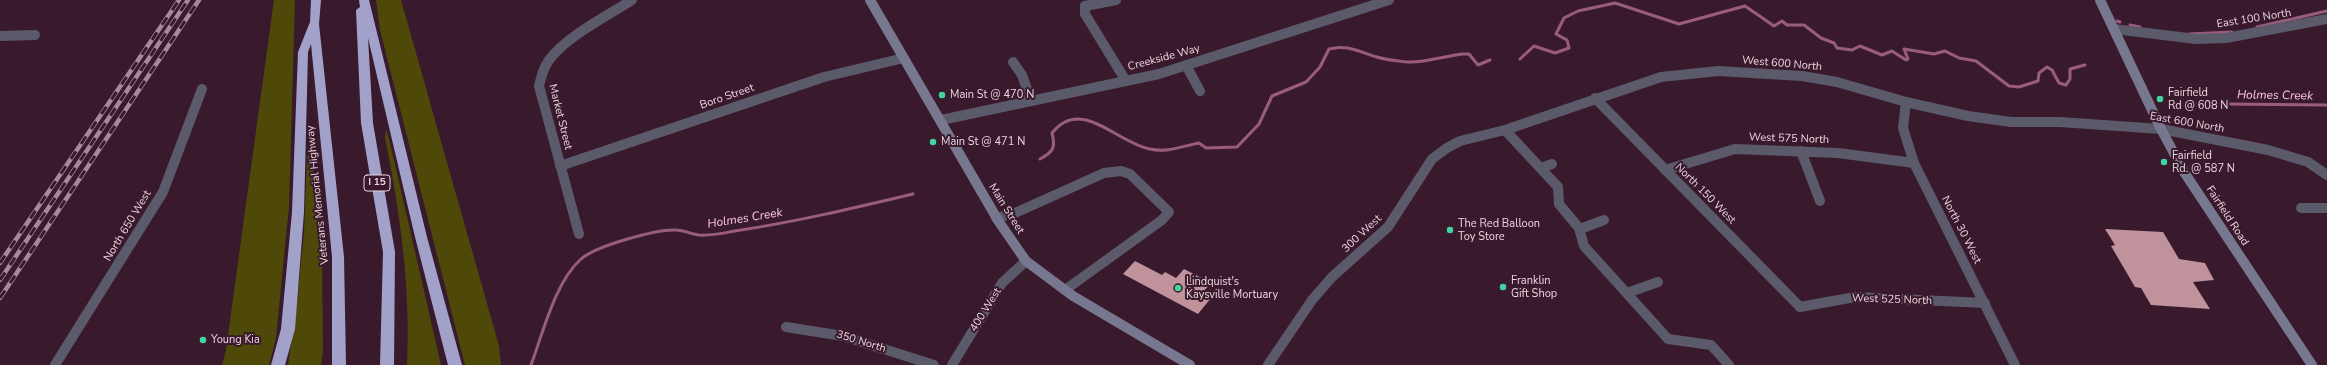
<!DOCTYPE html>
<style>
body{margin:0}
canvas{display:block;background:#391a2c}
</style>
<canvas width="2327" height="365"></canvas>
<script>
const ctx = document.querySelector('canvas').getContext('2d');
ctx.lineJoin = 'round';
function fillPath(path, color) {
  ctx.fillStyle = color;
  ctx.fill(path, 'evenodd');
}
function stroke(path, color, width, dash) {
  ctx.strokeStyle = color;
  ctx.lineWidth = width;
  ctx.lineCap = dash ? 'butt' : 'round';
  ctx.setLineDash(dash || []);
  ctx.stroke(path);
}
function drawText(font, color, halo, rows, align = 'center') {
  ctx.font = font + ' "Nunito Sans",sans-serif';
  ctx.lineWidth = 4;
  ctx.setLineDash([]);
  ctx.textBaseline = 'middle';
  ctx.strokeStyle = halo;
  ctx.fillStyle = color;
  for (const [text, x, y, turn = 0] of rows) {
    ctx.save();
    ctx.translate(x, y);
    ctx.rotate((+turn || 0) * Math.PI / 180);
    ctx.textAlign = isNaN(turn) ? turn : align;
    if (halo) ctx.strokeText(text, 0, 0);
    ctx.fillText(text, 0, 0);
    ctx.restore();
  }
}
const green = new Path2D(`
 M 274,0 L 295,0 L 289,206 L 276,338 L 269,365 L 222,365 L 226,350 Z
 M 376,0 L 401,0 L 499,346 L 501,365 L 465,365 L 380,30 Z
 M 386,129 L 390,143 L 441,365 L 407,365 C 411,287 400,213 385,137 Z
 M 310,153 L 316,188 L 322,264 L 323,352 L 321,365 L 288,365 L 296,312 L 304,233 L 307,157 Z`);
const stream = new Path2D(`
 M 2117,21 L 2120,22
 M 2130,25 L 2140,27
 M 2257,27 L 2327,11
 M 2189,34 L 2232,32
 M 1520,59 L 1534,46 L 1555,53 L 1569,48 L 1567,40 L 1556,34 L 1564,18 L 1578,11 L 1615,3 L 1679,24 L 1745,6 L 1774,26 L 1782,21 L 1787,25 L 1804,25 L 1821,38 L 1834,43 L 1837,48 L 1852,50 L 1860,46 L 1882,55 L 1892,51 L 1906,60 L 1908,59 L 1904,49 L 1934,54 L 1945,51 L 1959,58 L 1976,61 L 2009,86 L 2019,87 L 2038,81 L 2039,73 L 2047,67 L 2052,70 L 2059,83 L 2066,85 L 2070,79 L 2070,69 L 2085,65
 M 2224,104 L 2327,105
 M 1040,159 C 1053,152 1056,148 1052,133 C 1081,96 1117,143 1150,149 C 1167,153 1183,146 1199,143 L 1206,148 L 1237,147 L 1259,124 L 1272,96 L 1306,82 L 1320,67 L 1329,49 C 1348,44 1359,52 1377,57 C 1386,60 1397,61 1407,62 C 1426,63 1444,56 1463,54 L 1469,54 L 1478,65 L 1490,60
 M 531,365 C 543,333 555,282 581,259 C 596,246 656,229 676,230 C 684,230 691,234 699,235 C 711,236 724,233 735,231 C 795,222 854,208 913,194`);
const building = new Path2D(`
 M 2105,229 L 2163,232 L 2179,259 L 2205,263 L 2214,280 L 2193,282 L 2210,309 L 2151,305 L 2141,288 L 2135,287 L 2111,246 L 2115,245 Z
 M 1135,261 L 1162,275 L 1165,272 L 1176,278 L 1184,269 L 1211,283 L 1202,293 L 1211,298 L 1198,314 L 1123,274 Z`);
const street = new Path2D(`
 M 1116,0 L 1085,6 L 1085,14 L 1126,81
 M 2114,29 L 2196,39 L 2226,38 L 2327,19
 M 0,36 L 35,35
 M 1013,62 L 1022,75 L 1031,101
 M 1186,65 L 1200,91
 M 1595,98 L 1800,307 L 1855,297 L 1985,303
 M 1906,102 L 1903,128 L 1914,163 L 2015,365
 M 941,120 L 1159,74 L 1389,0
 M 1505,130 L 1558,187 L 1559,204 L 1579,228 L 1584,246 L 1668,339 L 1711,345 L 1729,365
 M 1801,151 L 1820,201
 M 560,166 L 824,77 L 904,58
 M 1541,168 L 1552,164
 M 1665,170 L 1735,149 L 1838,153 L 1914,163
 M 2301,208 L 2327,208
 M 996,218 L 1015,213 L 1104,173 L 1121,171 L 1130,174 L 1169,212 L 1162,220 L 1065,290
 M 1580,229 L 1604,220
 M 579,234 L 539,86 C 541,77 544,67 549,60 C 567,36 607,16 632,0
 M 1627,293 L 1658,282
 M 786,327 L 843,336 L 934,365
 M 55,365 L 163,192 L 202,89
 M 952,365 L 1002,283 L 1026,261
 M 1268,365 L 1312,300 L 1332,277 L 1388,227 L 1432,159 L 1447,148 L 1460,141 L 1505,130 L 1661,77 L 1718,71 L 1802,76 L 1837,82 L 1906,102 L 1968,116 L 2011,122 L 2060,122 L 2161,129 L 2268,150 L 2308,162 L 2327,175`);
const secondary = new Path2D(`
 M 870,0 L 999,222 L 1026,261 L 1073,296 L 1190,365
 M 2100,0 L 2161,129 L 2184,172 L 2312,365`);
const highway = new Path2D(`
 M 311,0 L 321,0 L 319,24 L 344,257 L 346,365 L 332,365 L 332,257 L 311,44 L 308,52 L 304,212 L 295,329 L 285,365 L 271,365 L 281,329 L 292,212 L 298,52 L 310,22 Z
 M 359,0 L 369,0 L 427,237 L 462,365 L 448,365 L 415,237 L 368,38 L 373,123 L 395,252 L 394,365 L 380,365 L 383,252 L 361,123 L 356,10 L 360,7 Z`);
const rail = new Path2D(`
 M 0,263 L 179,0
 M 0,280 L 188,0
 M 0,298 L 199,0`);
const markers = [
 [942,95,4,"#41d4a1"],
 [2160,99,4,"#41d4a1"],
 [933,142,4,"#41d4a1"],
 [2164,162,4,"#41d4a1"],
 [1450,230,4,"#41d4a1"],
 [1503,287,4,"#41d4a1"],
 [1178,288,4,"#41d4a1"],
 [203,340,4,"#41d4a1"]
];
const shields = [
 [377,183,26]
];
const shieldNames = [
 ["I 15",377,183]
];
const streetNames = [
 ["East 100 North",2254,19,-9],
 ["Creekside Way",1164,58,-15],
 ["West 600 North",1782,64,5],
 ["Boro Street",727,97,-19],
 ["Market Street",560,117,76],
 ["East 600 North",2187,123,10],
 ["West 575 North",1789,139,2],
 ["North 150 West",1705,194,45],
 ["Veterans Memorial Highway",318,195,-96],
 ["Main Street",1006,209,58],
 ["Fairfield Road",2227,216,57],
 ["North 650 West",128,226,-59],
 ["North 30 West",1961,230,63],
 ["300 West",1362,234,-43],
 ["West 525 North",1892,300,2],
 ["400 West",986,310,-58],
 ["350 North",861,342,17]
];
const poiNames = [
 ["Fairfield",2168,93],
 ["Rd @ 608 N",2168,106],
 ["Main St @ 470 N",950,95],
 ["Main St @ 471 N",941,142],
 ["Fairfield",2172,156],
 ["Rd. @ 587 N",2172,169],
 ["The Red Balloon",1458,224],
 ["Toy Store",1458,237],
 ["Franklin",1511,281],
 ["Gift Shop",1511,294],
 ["Lindquist's",1186,282],
 ["Kaysville Mortuary",1186,295],
 ["Young Kia",211,340]
];
const waterNames = [
 ["Holmes Creek",2275,96,1],
 ["Holmes Creek",745,219,-9]
];
fillPath(green, '#4e4908');
stroke(stream, '#995c7f', 3);
fillPath(building, '#c0929b');
stroke(street, '#5a5a6a', 10);
stroke(secondary, '#777790', 10);
fillPath(highway, '#a2a1c9');
stroke(rail, '#a48b99', 4.5);
stroke(rail, '#391a2c', 3, [9]);
for (const [x, y, r, color] of markers) {
  const dot = new Path2D();
  dot.arc(x, y, r, 0, 2 * Math.PI);
  ctx.fillStyle = color;
  ctx.fill(dot);
  stroke(dot, '#391a2c', 1.5);
}
for (const [x, y, w] of shields) {
  const box = new Path2D();
  box.roundRect(x - w / 2, y - 8, w, 16, 3);
  ctx.fillStyle = '#391a2c';
  ctx.fill(box);
  stroke(box, '#ebd5e0', 1);
}
drawText('bold 10px', '#ebd5e0', null, shieldNames);
drawText('11px', '#ebd5e0', '#391a2c', streetNames);
drawText('11px', '#ebd5e0', '#391a2c', poiNames, 'left');
drawText('italic 12px', '#fdc6e4', '#391a2c', waterNames);
</script>
